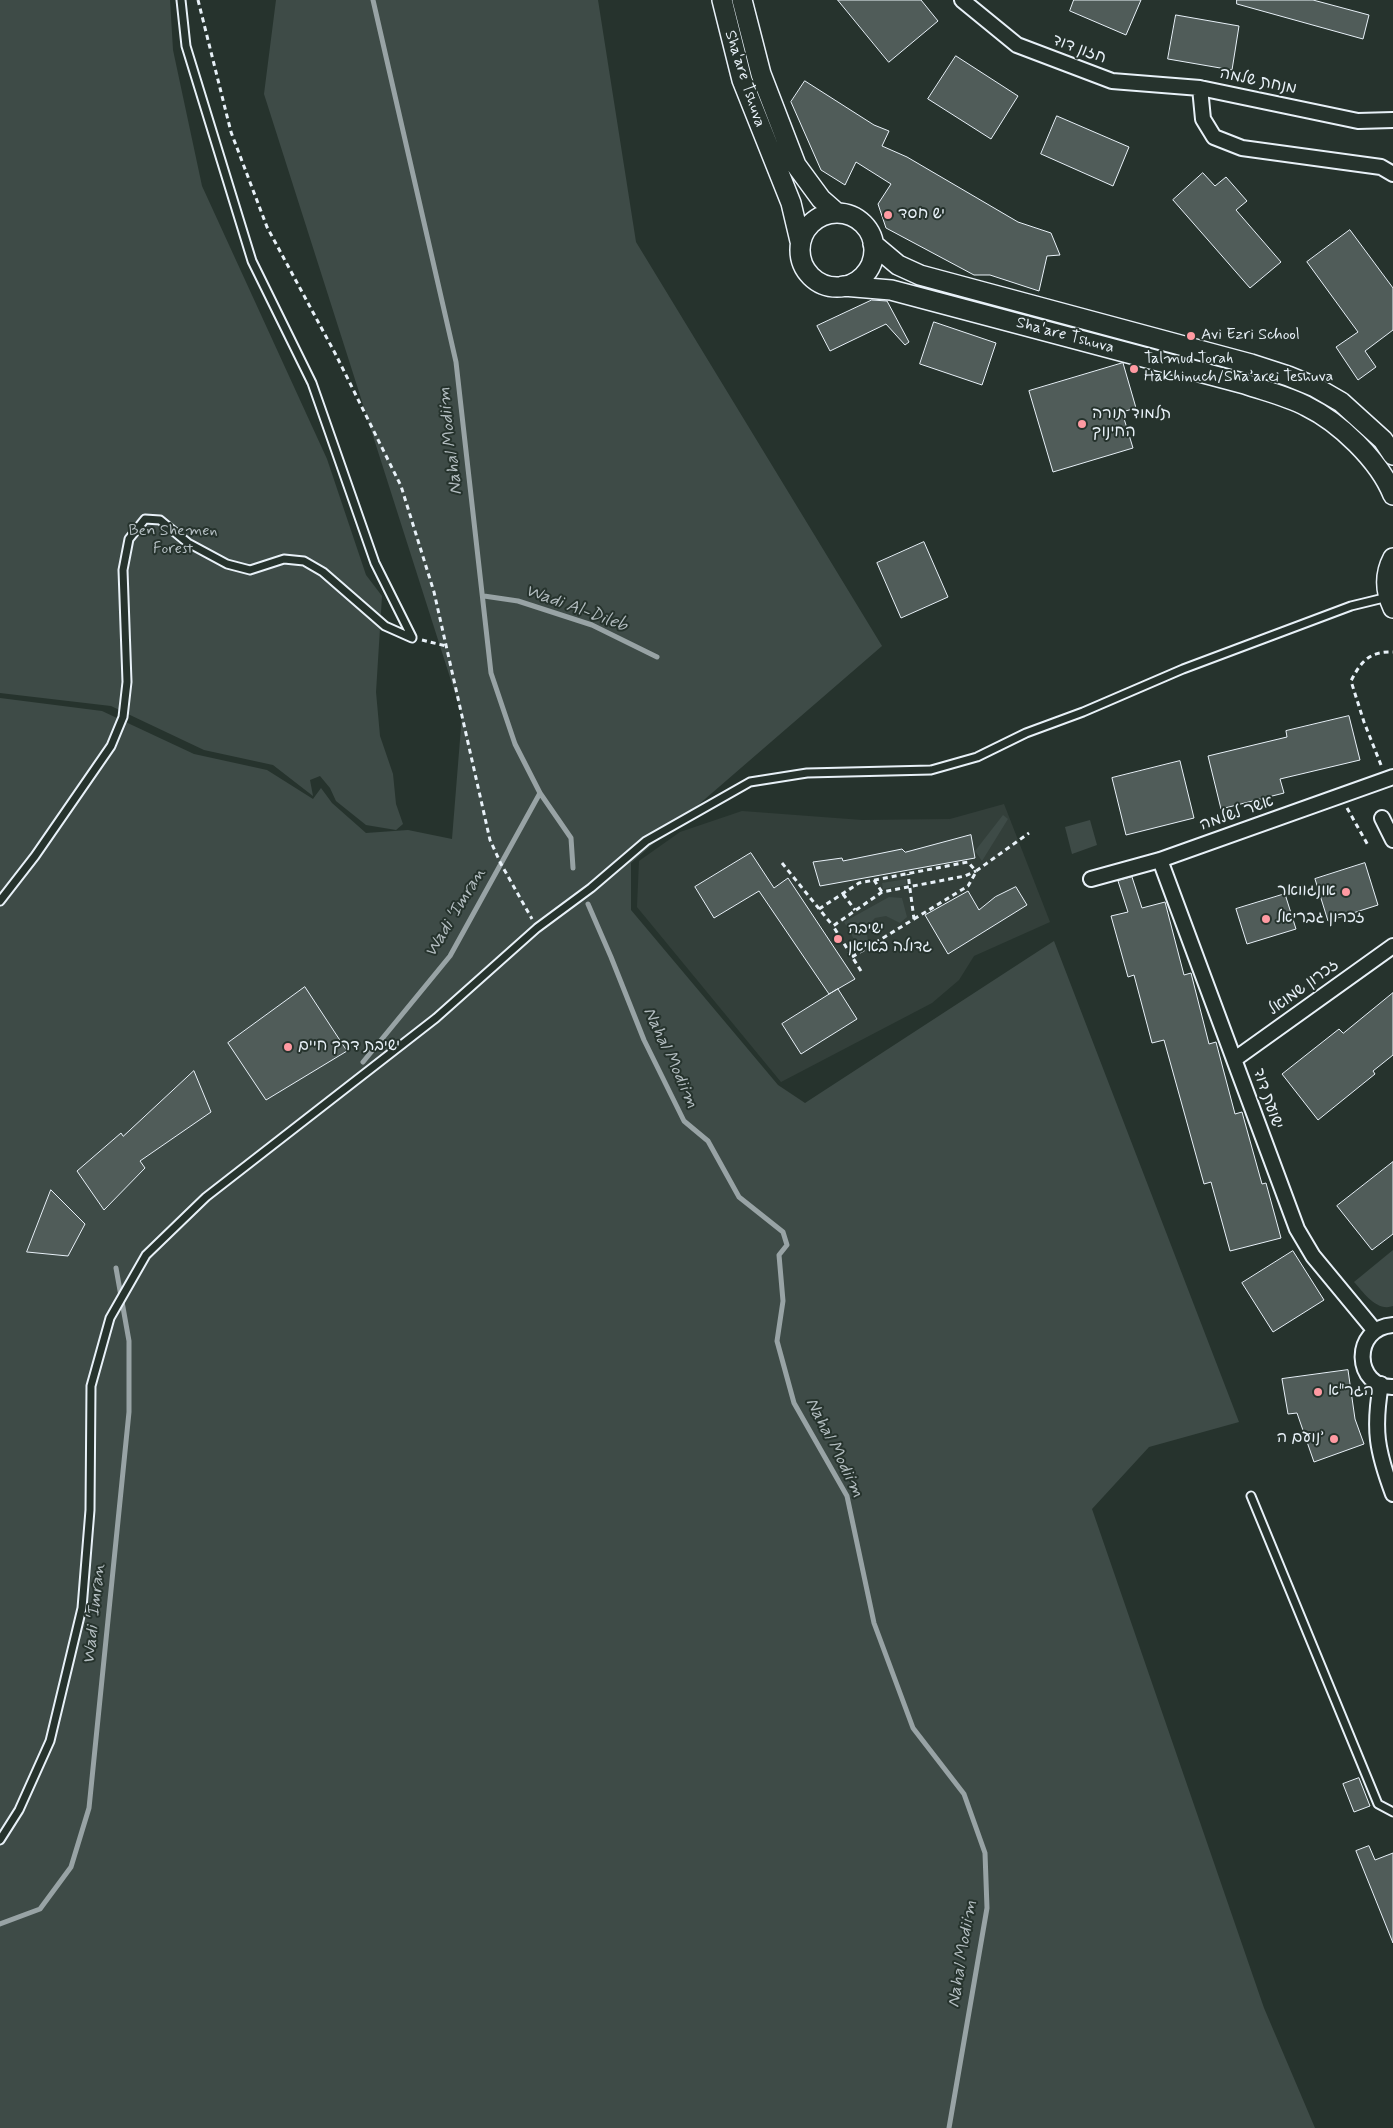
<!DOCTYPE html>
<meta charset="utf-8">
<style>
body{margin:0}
canvas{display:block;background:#26332d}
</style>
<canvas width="1393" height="2128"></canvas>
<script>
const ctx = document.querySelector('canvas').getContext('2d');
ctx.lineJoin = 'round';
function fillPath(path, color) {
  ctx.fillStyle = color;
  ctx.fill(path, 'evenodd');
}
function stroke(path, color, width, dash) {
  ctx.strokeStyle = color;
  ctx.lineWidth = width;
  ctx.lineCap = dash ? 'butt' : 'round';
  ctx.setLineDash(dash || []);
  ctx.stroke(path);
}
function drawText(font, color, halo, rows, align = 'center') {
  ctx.font = font + ' Mynerve,"Playpen Sans Hebrew",sans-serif';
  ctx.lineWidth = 4;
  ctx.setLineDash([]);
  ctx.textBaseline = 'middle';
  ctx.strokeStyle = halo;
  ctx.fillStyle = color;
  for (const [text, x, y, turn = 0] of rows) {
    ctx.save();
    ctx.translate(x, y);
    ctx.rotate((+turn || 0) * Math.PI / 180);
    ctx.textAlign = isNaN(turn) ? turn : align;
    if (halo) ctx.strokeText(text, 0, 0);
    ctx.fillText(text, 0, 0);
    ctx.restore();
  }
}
const built = new Path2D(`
 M 1004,804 L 1050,922 L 974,956 L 959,980 L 932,1003 L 781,1082 L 637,907 L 639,861 L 680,832 L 742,811 L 862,820 L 950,819 Z`);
const green = new Path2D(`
 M 0,0 L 170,0 L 173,50 L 202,186 L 327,459 L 366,575 L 382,596 L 376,692 L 380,736 L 393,774 L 396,804 L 403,824 L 396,830 L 366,825 L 336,801 L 330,788 L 320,776 L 310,780 L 313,796 L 273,765 L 204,750 L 111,706 L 0,693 Z
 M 276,0 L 598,0 L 636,242 L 882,646 L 631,863 L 631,910 L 778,1085 L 805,1103 L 1054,941 L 1239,1422 L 1149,1447 L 1092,1509 L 1264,2008 L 1315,2128 L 0,2128 L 0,698 L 102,711 L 194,754 L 267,770 L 313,799 L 321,788 L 332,803 L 366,833 L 408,830 L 452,839 L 462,715 L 264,94 Z
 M 1003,815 L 1008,819 L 982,861 L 975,851 Z
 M 1090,820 L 1097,845 L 1072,854 L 1065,827 Z
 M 906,879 L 906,885 L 883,889 L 882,883 Z
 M 889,897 L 902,898 L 907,917 L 900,923 L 886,916 L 875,918 L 866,927 L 868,941 L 865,945 L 858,946 L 844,922 Z
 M 1393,1250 L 1393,1306 C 1377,1312 1364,1293 1354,1282 Z`);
const stream = new Path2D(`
 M 373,0 L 456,362 L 491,673 L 515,744 L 540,793 L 571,838 L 573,868
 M 484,596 L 518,601 L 592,625 L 657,657
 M 588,904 L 611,957 L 644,1040 L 684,1121 L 708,1141 L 739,1197 L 783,1232 L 787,1245 L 779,1255 L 783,1301 L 777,1341 L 794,1403 L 847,1496 L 874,1623 L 913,1728 L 964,1794 L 985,1853 L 987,1908 L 949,2128
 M 363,1062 L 450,956 L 540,793
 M 0,1924 L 40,1909 L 71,1867 L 89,1808 L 129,1412 L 129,1341 L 116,1268`);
const building = new Path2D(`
 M 838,0 L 921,0 L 938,21 L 889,62 Z
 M 1074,0 L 1141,0 L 1126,35 L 1070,11 Z
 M 1237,0 L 1313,0 L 1369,15 L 1363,39 L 1237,4 Z
 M 1176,15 L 1239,26 L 1232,70 L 1168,59 Z
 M 956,56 L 1018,96 L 991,139 L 928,99 Z
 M 805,81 L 874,125 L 889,131 L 882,146 L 907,157 L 1018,222 L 1051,233 L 1060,255 L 1047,256 L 1039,291 L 990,275 L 974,275 L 886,228 L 878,204 L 891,184 L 856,162 L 845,185 L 821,170 L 791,102 Z
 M 1057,116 L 1129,147 L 1113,186 L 1041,154 Z
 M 1203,173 L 1215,186 L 1226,177 L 1247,201 L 1236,210 L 1281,262 L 1250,288 L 1173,200 Z
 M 1350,230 L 1393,288 L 1393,330 L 1365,351 L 1376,367 L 1358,380 L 1336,347 L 1358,332 L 1307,262 Z
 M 872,300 L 887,301 L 909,342 L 905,345 L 886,324 L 830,351 L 817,326 Z
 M 934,322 L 996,343 L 982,385 L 920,364 Z
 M 1123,363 L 1136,408 L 1122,412 L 1133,448 L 1053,472 L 1029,391 Z
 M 924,542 L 948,597 L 901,618 L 877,563 Z
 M 1349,716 L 1360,760 L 1280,779 L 1284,793 L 1221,809 L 1208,756 L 1287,737 L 1286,731 Z
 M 1180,761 L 1194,818 L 1126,835 L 1112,778 Z
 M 971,835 L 975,858 L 820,886 L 813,862 L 842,858 L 843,861 L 902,849 L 905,852 Z
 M 751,853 L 774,888 L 788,878 L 855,979 L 829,994 L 759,891 L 714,918 L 695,887 Z
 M 1365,863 L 1378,905 L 1328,921 L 1315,879 Z
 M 1132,877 L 1142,908 L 1165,902 L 1184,975 L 1191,973 L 1209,1044 L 1216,1042 L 1235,1114 L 1242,1112 L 1262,1184 L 1266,1183 L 1281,1238 L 1230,1251 L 1211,1182 L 1204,1184 L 1164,1040 L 1152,1043 L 1134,975 L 1128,977 L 1111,916 L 1128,912 L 1118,881 Z
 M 1016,887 L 1027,905 L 948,954 L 925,915 L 968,891 L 979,910 L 995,897 Z
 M 1285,894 L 1296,929 L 1247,944 L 1236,909 Z
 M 305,987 L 347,1051 L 266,1100 L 228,1043 Z
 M 838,989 L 857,1019 L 801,1054 L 782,1024 Z
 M 1393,993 L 1393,1055 L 1373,1071 L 1375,1074 L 1318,1120 L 1282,1074 L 1339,1029 L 1343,1033 Z
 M 194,1071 L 211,1112 L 140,1161 L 145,1168 L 104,1210 L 77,1171 L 121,1133 L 123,1136 Z
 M 1393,1162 L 1393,1234 L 1372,1250 L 1337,1206 Z
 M 51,1190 L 85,1224 L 68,1256 L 27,1252 Z
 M 1293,1251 L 1324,1300 L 1273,1332 L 1242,1283 Z
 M 1348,1370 L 1355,1419 L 1364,1444 L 1314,1462 L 1297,1413 L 1288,1414 L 1282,1379 Z
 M 1359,1778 L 1370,1806 L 1354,1812 L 1343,1784 Z
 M 1369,1846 L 1375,1860 L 1393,1853 L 1393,1943 L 1356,1851 Z`);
const path = new Path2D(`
 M 198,0 L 231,132 L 267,227 L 336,355 L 401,486 L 434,592 L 490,840 L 501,864 L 532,919
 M 422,640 L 446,646
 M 1381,765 L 1364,722 L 1351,681 C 1361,661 1370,651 1393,652
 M 1347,808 L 1369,847
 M 782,863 L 833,926
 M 874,880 L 882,892
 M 843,894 L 855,910
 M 819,909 L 859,883 L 968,862 L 976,871 L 1029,833
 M 914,919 L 968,886 L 976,872
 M 852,957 L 914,919 L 908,874
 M 861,971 L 833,926 L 882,892 L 965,876 L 976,871`);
const lane = new Path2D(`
 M 181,0 L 186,46 L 252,261 L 312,383 L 375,563 L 412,637
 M 0,901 L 35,856 L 111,746 L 123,717 L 127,682 L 123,570 L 129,539 L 145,519 L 160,520 L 188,543 L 227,564 L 250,570 L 284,559 L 304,561 L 323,572 L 385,626 L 412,638
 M 1251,1496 L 1378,1804 L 1393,1812
 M 0,1840 L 19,1810 L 50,1741 L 82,1608 L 90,1510 L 91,1386 L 110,1318 L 146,1255 L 206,1197 L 436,1018 L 537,928 L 591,888 L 646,841 L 750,782 L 807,773 L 931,770 L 977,757 L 1026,733 L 1083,712 L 1183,669 L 1351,606 L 1388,597`);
const street = new Path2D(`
 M 962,0 L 1017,45 L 1112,81 L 1200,88 L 1358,121 L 1393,120
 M 1200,88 L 1203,119 L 1214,137 L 1242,148 L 1381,167 L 1393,174
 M 1382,818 L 1393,840
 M 1160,860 L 1297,1229 L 1313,1256 L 1375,1331
 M 1091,879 L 1160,860 L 1393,777
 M 1235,1059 L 1393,946
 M 1393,1325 C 1351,1328 1354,1388 1393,1387
 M 1381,1384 C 1373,1430 1377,1451 1393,1494`);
const secondary = new Path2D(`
 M 722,0 L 742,80 L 791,203 L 800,241
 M 742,0 L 761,74 L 796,165 L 821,199 L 837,213
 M800 250a37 37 0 1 1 74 0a37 37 0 1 1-74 0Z
 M 873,244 L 898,265 L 920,275 L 1251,364 L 1288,376 L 1315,387 L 1341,402 L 1383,440 L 1393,455
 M 843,286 L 891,290 L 1245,384 C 1265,391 1287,396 1306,406 C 1339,422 1379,460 1393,495
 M 1393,558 C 1384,575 1385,591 1393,608`);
const markers = [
 [888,215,5,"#ff9aa2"],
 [1191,336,5,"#ff9aa2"],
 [1134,369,5,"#ff9aa2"],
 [1082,424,5,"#ff9aa2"],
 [1346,892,5,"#ff9aa2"],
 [1266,919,5,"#ff9aa2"],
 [838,939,5,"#ff9aa2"],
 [288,1047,5,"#ff9aa2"],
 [1318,1392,5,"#ff9aa2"],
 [1334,1439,5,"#ff9aa2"]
];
const streetNames = [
 ["חזון דוד",1079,50,20],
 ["Sha'are Tshuva",744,79,72],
 ["מנחת שלמה",1258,82,12],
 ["Sha'are Tshuva",1065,336,15],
 ["אשר לשלמה",1237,814,-19],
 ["זכרון שמואל",1304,988,-36],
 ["ישועת דוד",1267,1099,71]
];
const poiNames = [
 ["יש חסד",898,215],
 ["Avi Ezri School",1201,336],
 ["Talmud Torah",1144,360],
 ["HaKhinuch/Sha’arei Teshuva",1144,378],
 ["תלמוד תורה",1092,415],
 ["החינוך",1092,433],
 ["אונגוואר",1336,892,"right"],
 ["זכרון גבריאל",1276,919],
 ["ישיבה",848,930],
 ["גדולה באיאן",848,948],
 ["ישיבת דרך חיים",298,1047],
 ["הגר\"א",1328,1392],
 ["נועם ה’",1324,1439,"right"]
];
const parkNames = [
 ["Ben Shemen",173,532],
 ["Forest",173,550]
];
const waterNames = [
 ["Nahal Modiim",451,441,-97],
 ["Wadi Al-Dileb",576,609,20],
 ["Wadi 'Imran",456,913,-59],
 ["Nahal Modiim",670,1058,65],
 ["Nahal Modiim",834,1448,63],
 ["Wadi 'Imran",95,1614,-84],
 ["Nahal Modiim",963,1954,-81]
];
fillPath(built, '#333f3a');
fillPath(green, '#3e4b47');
stroke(stream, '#98a3a5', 5);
fillPath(building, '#505c59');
stroke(building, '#e8f1f8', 1);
stroke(lane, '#e8f1f8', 11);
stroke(street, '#e8f1f8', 18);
stroke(secondary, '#e8f1f8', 22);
stroke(path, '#e8f1f8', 3, [5, 4]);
stroke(lane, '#26332d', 7);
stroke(street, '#26332d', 14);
stroke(secondary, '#26332d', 19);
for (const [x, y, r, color] of markers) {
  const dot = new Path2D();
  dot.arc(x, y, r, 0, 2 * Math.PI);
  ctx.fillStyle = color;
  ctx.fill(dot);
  stroke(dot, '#26332d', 2);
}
drawText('16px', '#e8f1f8', '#26332d', streetNames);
drawText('16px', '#e8f1f8', '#26332d', poiNames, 'left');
drawText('16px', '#b5bfc3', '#26332d', parkNames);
drawText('italic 18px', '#b3bdc0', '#26332d', waterNames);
</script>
